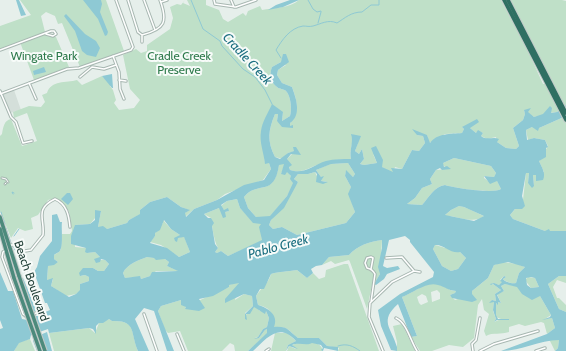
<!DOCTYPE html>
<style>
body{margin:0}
canvas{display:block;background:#e6efeb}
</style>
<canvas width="566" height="351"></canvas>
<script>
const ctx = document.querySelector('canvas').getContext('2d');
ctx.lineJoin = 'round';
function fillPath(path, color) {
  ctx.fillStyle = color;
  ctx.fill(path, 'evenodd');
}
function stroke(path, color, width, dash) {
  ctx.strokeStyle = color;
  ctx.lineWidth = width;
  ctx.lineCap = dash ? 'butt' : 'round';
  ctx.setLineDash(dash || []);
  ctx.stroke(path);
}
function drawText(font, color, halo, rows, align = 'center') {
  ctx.font = font + ' Cabin,sans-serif';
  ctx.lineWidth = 4;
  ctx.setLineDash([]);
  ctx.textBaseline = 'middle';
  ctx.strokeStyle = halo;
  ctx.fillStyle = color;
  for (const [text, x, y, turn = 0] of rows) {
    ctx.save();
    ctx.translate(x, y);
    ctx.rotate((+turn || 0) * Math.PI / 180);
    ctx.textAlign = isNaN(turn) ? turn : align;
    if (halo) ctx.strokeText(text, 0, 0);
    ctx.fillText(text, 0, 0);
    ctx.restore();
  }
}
const built = new Path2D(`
 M 14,90 L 21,110 L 10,113 L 3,94 Z`);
const green = new Path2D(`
 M 20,0 L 106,0 L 124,51 L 80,67 L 62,23 L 58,24 L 55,16 L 46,12 L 41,16 L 46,36 L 56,37 L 69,67 L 34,80 L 20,42 L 0,49 L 0,26 L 31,15 Z
 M 185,0 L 183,3 L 190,6 L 187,0 L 206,0 L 206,5 L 219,10 L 223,19 L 228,22 L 243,13 L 246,16 L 248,11 L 260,6 L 262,10 C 273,8 290,8 299,0 L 501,0 L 510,17 L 517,13 L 510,0 L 562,0 L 566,1 L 566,105 L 557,112 L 550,113 L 548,110 L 543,115 L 534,117 L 524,110 L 525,114 L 523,120 L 513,128 L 519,146 L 516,149 L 506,148 L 497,142 L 496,137 L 487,139 L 481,136 L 483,133 L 478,131 L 476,133 L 470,128 L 462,127 L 464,129 L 462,133 L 445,134 L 429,143 L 427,135 L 417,135 L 423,136 L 425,143 L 419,151 L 412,150 L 402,169 L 395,167 L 393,173 L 382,167 L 373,154 L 377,163 L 364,165 L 360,164 L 364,159 L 362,149 L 359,154 L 355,151 L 358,143 L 352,134 C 354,143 349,150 351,159 C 341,159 330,160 320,164 C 310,167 302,174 290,170 L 287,159 L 295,151 L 288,153 L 283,159 L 275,157 C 267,141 268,131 275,114 L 278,114 L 277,121 L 290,126 L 290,123 C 300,112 297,100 292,87 L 282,83 L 277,75 L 278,70 L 286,65 L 281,62 L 272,67 C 269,74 271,83 277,87 C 279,89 284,89 286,91 C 291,96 292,110 290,116 L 282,121 L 283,112 L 269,112 C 256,138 264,138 265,163 L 269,163 L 271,169 L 263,180 L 225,194 L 217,200 L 194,209 L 185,217 L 185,213 L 189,210 L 181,207 L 167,197 L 150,202 L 140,210 L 141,214 L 129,220 L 127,223 L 107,229 L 98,227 L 101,211 L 90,224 L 75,225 L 75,247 L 86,248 L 87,253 L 95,252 L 100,257 L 100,260 L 105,260 L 109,264 L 104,271 L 98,271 L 93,268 L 82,271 L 81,276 L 85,275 L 89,277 L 89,281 L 80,284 L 81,290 L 76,294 L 66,296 L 51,286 L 53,279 L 47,280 L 48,266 L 58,262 L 54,259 L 54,255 L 59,252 L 61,249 L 62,234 L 70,234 L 72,231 L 69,211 L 56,198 L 48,200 L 38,215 L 31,218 L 33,229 L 25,231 L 18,228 L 11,238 L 0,211 L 0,136 L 2,134 C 3,128 4,120 11,119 L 22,146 L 37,141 L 27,113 L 14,118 L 13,112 L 29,106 L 41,107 L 45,102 L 42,95 L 47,93 C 51,80 66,83 77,80 L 82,85 L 102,76 L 110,83 L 110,86 L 113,90 L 116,100 L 114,103 L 119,110 L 134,108 L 140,100 L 130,89 L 123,55 L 136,49 L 141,53 L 147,51 L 147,45 L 170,29 L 173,18 L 170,7 L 177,4 L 181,5 ZM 523,40 L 530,40 L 552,82 L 543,84 Z
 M 566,116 L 566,231 L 545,231 L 513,219 L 510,215 L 523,200 L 526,173 L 529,173 L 528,183 L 534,186 L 533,175 L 544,172 L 539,161 L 548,146 L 545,140 L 534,138 L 528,140 L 526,130 L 532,127 L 539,128 Z
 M 454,158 L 491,166 L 496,173 L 494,177 L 484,176 L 484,178 L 488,181 L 497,181 L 501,189 C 493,194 454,188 445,185 C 434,187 429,197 422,205 L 407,204 L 415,198 L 422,188 L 432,184 L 430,179 L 436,170 L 447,169 L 443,165 L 443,163 Z
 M 348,163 L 355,174 L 353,177 L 346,171 L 345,176 L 351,187 L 349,194 L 355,212 L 346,223 L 297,235 L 282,227 L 273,229 L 269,225 L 271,220 L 298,182 L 294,179 L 298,174 L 308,174 L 315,172 L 320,183 L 327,181 L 321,181 L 323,177 L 321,177 L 316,170 L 330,164 Z
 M 279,164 L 285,164 L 281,174 L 287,171 L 291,176 L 294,183 L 287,196 L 270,217 L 256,217 L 248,208 L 244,197 C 258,180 274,198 279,164 Z
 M 237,199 L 240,208 L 254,223 L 261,223 L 262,241 L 228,256 L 221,251 L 217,253 L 215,252 L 218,248 C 214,241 212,226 211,218 L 204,214 L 219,208 L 225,212 L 229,211 L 224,210 L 221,206 L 227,201 Z
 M 459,206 C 467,207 476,213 484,216 C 472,225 458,215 444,216 L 451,210 Z
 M 163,220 L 171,229 L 180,235 L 178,238 L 184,236 L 190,252 L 179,257 L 161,245 L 150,242 L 155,236 L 155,233 L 163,223 Z
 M 382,240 L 380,274 L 376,281 L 373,280 L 367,309 L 350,262 L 349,260 L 335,264 L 331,261 L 322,265 L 329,257 L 349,255 C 358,245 369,242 382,240 Z
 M 435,245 L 460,252 L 466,258 L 458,269 L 451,271 L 442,266 L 433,249 Z
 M 147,257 L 165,259 L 169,262 L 167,266 L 179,271 L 156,271 L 150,276 L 141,279 L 140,277 L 125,278 L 123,273 C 127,264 139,260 147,257 Z
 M 503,262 L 517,264 L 525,267 L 519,273 L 516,283 C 512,284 506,282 503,279 L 506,277 L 504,276 L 500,280 L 503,282 L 499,285 L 493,283 L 491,285 L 493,284 L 501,290 L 495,294 L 496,301 L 492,300 L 491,302 L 494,302 L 493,311 L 496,319 L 494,322 L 501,319 L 496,317 L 495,305 L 498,302 L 501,303 L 497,294 L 504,291 L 501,286 L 505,284 L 517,286 L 540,296 L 551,315 L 545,319 L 552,318 L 555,328 L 547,334 L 544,323 L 541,322 L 525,326 L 519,324 L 509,327 L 509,332 C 501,335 493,332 486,336 L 484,331 L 489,314 L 484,310 L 482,299 L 478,305 L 474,338 L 463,347 L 449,345 L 432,351 L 420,351 L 411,337 L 417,336 L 402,297 C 413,293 426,281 438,284 C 445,286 449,291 456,291 L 455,293 L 450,295 L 455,300 L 472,294 L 472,291 L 488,278 L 494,265 ZM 437,290 L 440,293 L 440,299 L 432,302 L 431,292 ZM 422,294 L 426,296 L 428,302 L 421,305 L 419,303 L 417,297 Z
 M 344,264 L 348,264 L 379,351 L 338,351 L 339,348 L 327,346 L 319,338 L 298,338 C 288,331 289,325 274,328 C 273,314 272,308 258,305 L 256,296 C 260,289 269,283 271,274 C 280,271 287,272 297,270 L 307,278 L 313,273 L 319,279 L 325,277 L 326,270 Z
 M 559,276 L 566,276 L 566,283 L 557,280 L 553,287 L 557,298 L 559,298 L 566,305 L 566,312 L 559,309 L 548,284 Z
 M 528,277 L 535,278 L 539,287 L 531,288 L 525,280 Z
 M 239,282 L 235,300 L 244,294 L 252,296 L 253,306 L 245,313 L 245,316 L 254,306 L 260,311 L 266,311 L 269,318 L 267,327 L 263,329 L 258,337 L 255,338 L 259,338 L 265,330 L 267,329 L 268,333 L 248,351 L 235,351 L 234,345 L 230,343 L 222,351 L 188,351 L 180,331 L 168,333 L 165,330 L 158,311 L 161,306 L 181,300 L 186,307 L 185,309 C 199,299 213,295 229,287 L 229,285 Z
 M 109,319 L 112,321 C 137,320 130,332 138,351 L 54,351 L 49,333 L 89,328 L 95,333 L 99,323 Z
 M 402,324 L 415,351 L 397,351 L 397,342 L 393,326 Z
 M 275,333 L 287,333 L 296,341 L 288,345 L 286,351 L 271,351 Z
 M 30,339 L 35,351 L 14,351 L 19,342 Z
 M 548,339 L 559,340 L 558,348 L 555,351 L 550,341 Z
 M 298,343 C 308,344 320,339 323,351 L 287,351 L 289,346 L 296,349 L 292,345 Z`);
const water = new Path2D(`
 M 16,0 L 19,0 L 26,15 L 21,16 Z
 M 83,0 L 101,0 L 102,4 L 100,12 L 108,32 L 107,35 L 105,36 L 98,19 Z
 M 290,0 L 299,0 L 283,7 L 268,10 L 276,5 Z
 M 66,14 L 85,34 L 96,41 L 100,48 L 96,57 L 87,55 L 82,51 L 75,31 L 64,16 Z
 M 283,54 L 286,54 L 289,62 L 278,70 L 277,75 L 282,83 L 292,87 C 296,98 302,115 290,123 L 290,126 L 293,125 L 293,128 L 282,127 L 277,121 L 278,114 L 275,114 C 268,131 267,141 275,157 L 280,159 L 288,153 L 294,151 L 293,147 L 296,147 L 301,155 L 291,154 L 287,159 L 292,165 L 289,167 L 290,170 C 304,175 313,165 326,161 C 334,159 343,159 351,159 C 349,150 354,142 351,134 L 361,136 L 355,151 L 359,154 L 362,149 L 364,159 L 360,164 L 364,165 L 377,163 L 371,148 L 376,146 L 383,160 L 382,167 L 393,172 L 391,168 L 402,169 L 412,150 L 419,151 L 425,143 L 423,136 L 417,135 L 412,129 L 427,135 L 430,143 C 437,133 451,134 462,133 L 464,129 L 462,127 L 477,119 L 479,122 L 470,128 L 476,133 L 478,130 L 483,133 L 481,136 C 487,141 493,136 499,139 L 497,142 L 506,148 L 516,149 L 519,146 L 513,128 L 523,120 L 525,114 L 524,110 L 531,108 L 528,112 L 534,117 L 543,114 L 550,106 L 552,108 L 551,113 L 557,112 L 566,105 L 566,116 L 539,128 L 538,131 L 532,127 L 526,130 L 527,140 L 534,138 L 545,140 L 548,147 L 546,148 L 546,157 L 539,161 C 542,168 546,173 543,180 L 536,181 L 536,175 L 533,175 L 534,186 L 532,188 L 528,183 L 529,173 L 526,173 L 522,196 L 525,206 L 522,209 L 515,209 L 510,215 L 513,219 L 545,231 L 549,229 L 550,231 L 566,231 L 566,276 L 559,276 L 548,284 L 559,309 L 566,312 L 566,351 L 555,351 L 558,348 L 559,340 C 539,340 522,351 501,351 L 547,334 L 555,328 L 552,318 L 542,320 L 550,317 L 551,315 L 540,296 L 532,300 L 522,294 L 517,287 L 505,284 L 501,286 L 504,291 L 497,295 L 501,303 L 498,302 L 498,305 L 496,303 L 496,315 L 498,319 L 509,319 L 509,320 L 497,320 L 494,322 L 496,319 L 493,310 L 494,302 L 489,303 L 492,300 L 496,301 L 495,294 L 501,290 L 493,284 L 491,285 L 490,284 L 494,283 L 499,285 L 502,282 L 500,281 L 504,276 L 506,277 L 503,279 C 505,282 512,284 516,283 L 519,273 L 525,267 L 508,262 L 494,265 L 488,278 L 472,291 L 472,294 L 477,300 L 472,302 L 452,298 L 450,295 L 455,293 L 456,291 C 447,290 446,287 438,285 C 427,281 413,293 402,297 L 417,336 L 411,337 L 398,304 C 379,321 391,327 397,347 L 397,351 L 391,350 L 381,326 L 378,310 L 400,294 L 433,277 L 434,272 L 410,242 L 410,240 L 405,236 L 389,240 L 383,266 L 387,268 L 398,266 L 400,269 L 387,274 L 384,279 L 376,285 L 374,284 L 380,274 L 378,267 L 382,248 L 382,240 C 369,242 358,245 349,255 L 329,257 L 322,265 L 316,266 L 311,269 L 313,273 L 307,278 L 297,270 C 287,272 280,271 271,274 L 264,289 L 260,289 L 256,296 L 258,305 C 268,308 279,315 274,327 C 289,326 288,331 298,338 L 319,338 L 327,346 L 338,347 L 338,351 L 324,348 L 323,351 L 321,350 L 323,348 L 321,345 L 312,343 C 307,346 299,342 292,345 L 298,349 L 289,346 L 286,351 L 288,345 L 296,341 C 279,322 267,338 253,351 L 248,351 L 267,333 L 267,329 L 265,330 L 259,338 L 254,339 L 258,337 L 263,329 L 267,327 L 269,318 L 266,311 L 265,314 L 254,307 L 250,314 L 246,314 L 247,320 L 245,319 L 245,314 L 253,306 L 252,296 L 244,294 L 225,303 L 225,299 L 239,283 L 229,285 L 229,287 L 213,296 L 199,299 L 205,308 L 199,311 L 185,309 L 186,307 L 181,305 L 181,300 L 161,306 L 158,311 L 174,351 L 167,351 L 154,311 L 144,308 L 135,319 L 149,351 L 138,351 C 130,333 137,320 112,321 L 109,319 L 103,323 L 99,323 L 96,326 L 96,334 L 93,329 L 89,328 L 49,333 L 48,329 L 31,335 L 30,339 L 19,343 L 14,351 L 0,351 L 0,329 L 3,328 L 0,320 L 0,272 L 8,291 L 13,291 L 22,319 L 27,320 L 50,310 L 47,303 L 45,303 L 34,272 L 37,267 L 40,256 L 52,241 L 52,215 L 57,214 L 60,222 L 62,222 C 61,228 64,248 59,252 C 57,253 55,254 54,255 L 54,259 L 58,262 L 54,265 L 48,266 L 47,280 L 53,278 L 51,286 L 69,297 L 76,294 L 80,290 L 80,284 L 89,281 L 89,277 L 85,275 L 80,276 L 79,273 L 83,268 L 93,268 L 98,271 L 104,271 L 109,264 L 105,260 L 101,259 L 100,262 L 96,263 L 94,259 L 100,257 L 95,252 L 87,253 L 85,252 L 86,248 L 71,244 L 71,236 L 75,225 L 90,224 L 95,220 L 95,210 L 101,211 L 98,227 L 103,226 L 107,229 L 127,223 L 129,220 L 140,214 L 140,210 L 150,202 L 167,197 L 181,207 L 190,210 L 185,213 L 186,217 L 194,209 L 217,200 L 244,185 L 264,180 L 271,169 L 269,163 L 265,164 C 264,153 259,142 261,131 C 262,122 268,113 272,104 L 283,112 L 282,121 L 290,116 C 292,110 291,96 286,91 C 284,89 279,89 277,87 C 271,83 269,74 272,67 L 281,62 ZM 454,158 L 491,166 L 496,173 L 494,177 L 484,176 L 490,184 L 497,181 L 501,189 C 493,194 454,188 445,185 C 434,187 429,197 422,205 L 407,204 L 415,198 L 422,188 L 432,184 L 430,179 L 436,170 L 440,168 L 442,170 L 451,169 L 447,166 L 444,167 L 443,163 ZM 348,163 L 355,174 L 353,177 L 346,170 L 345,176 L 351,187 L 348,194 L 355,212 L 346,223 L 297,235 L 282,227 L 273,229 L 269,225 L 271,220 L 284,208 L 298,182 L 294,179 L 298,174 L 308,174 L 315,172 L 317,174 L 316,182 L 323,184 L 328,182 L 321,181 L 324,176 L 321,177 L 316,170 L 331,164 ZM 284,164 L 281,174 L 285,175 L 287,172 L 291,176 L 290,179 L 293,183 L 287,196 L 270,216 L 256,217 L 248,208 L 244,197 C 258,180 274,198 279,165 ZM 237,199 L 240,208 L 253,223 L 261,224 L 259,227 L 262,240 L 228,256 L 221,251 L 217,253 L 215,252 L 218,248 L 215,244 L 212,226 L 214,223 L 211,218 L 208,218 L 204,214 L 219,208 L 223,218 L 226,217 L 225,212 L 229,211 L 228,208 L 224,210 L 221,205 L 227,201 ZM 459,206 L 464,207 L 484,216 L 474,221 L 445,215 L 451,210 ZM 164,220 L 171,229 L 180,235 L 174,238 L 175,241 L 177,242 L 178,238 L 184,237 L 190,252 L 179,257 L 167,248 L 150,243 L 155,236 L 155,233 L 160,230 ZM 435,245 C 444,244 450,254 460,252 L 466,258 L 458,269 L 451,271 L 442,266 L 433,249 ZM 147,257 L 154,258 L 156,260 L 165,259 L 169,262 L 167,266 L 178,271 L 152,272 L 150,276 L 141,279 L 140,276 L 125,278 L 123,273 C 127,264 139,260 147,257 ZM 531,277 L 535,278 L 539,287 L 531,288 L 527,285 L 526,278 Z
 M 44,67 L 46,72 L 34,75 L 33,71 Z
 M 112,74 L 113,88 L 112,88 L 102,76 Z
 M 67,193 L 70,193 L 73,199 L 68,205 L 61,199 Z
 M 23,278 L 36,309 L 36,311 L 25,314 L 16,280 Z
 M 47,332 L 52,351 L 37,351 L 33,341 L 33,338 Z`);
const stream = new Path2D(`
 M 191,0 L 203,29 L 220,41 L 222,46 L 243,69 L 255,77 L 265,90 L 272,104
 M 308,0 L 313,9 L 317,12 L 321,11 L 321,12 L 318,23
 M 281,58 L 276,50 C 282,40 290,28 303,26 C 307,26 309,27 313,26 C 321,24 328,19 337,23 C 345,18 351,12 362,12 L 371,5 L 379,5 L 379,0
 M 13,194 L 12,192 L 14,193
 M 1,212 L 5,224
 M 6,228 L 11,243
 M 14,236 L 19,229
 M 13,246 L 19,257 L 24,272
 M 338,346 C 347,343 353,346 360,351`);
const pedestrian = new Path2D(`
 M 2,178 L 6,179 L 8,182
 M 5,184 L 6,183`);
const minor = new Path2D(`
 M 128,0 L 138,32 L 142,35
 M 144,0 L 155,30
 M 214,0 L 215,4 L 236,7 L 256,0
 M 231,0 L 234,7
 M 161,2 L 167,0
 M 142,35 C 165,29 168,22 160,0
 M 142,42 L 142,35
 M 0,50 L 51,31 L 54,31 L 56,34 L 53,36 L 46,34
 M 113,56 L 119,72 L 120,89 L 124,99
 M 80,77 L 92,67 L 104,69 L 116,65
 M 119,80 L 126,81
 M 29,83 L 36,99
 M 0,91 L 11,117 L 16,122 L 23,143 L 32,141
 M 0,94 L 67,69 L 79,68 L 131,50 L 133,47 L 116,0
 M 10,245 L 15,245 L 17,248 L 40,310 L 33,315
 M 6,250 L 3,252 L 2,257 L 23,314 L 27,317
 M 19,252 L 31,250 L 43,235 C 45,219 34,209 55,199 C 67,204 69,216 70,227
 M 386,258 L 402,257 L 414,271
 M 371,269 L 373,258 L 371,257 L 367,258 L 365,263 L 367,268 C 371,269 373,270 375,274 L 371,302
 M 414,271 L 420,272
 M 144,314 L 157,351
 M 396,318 C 407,323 410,340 417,351
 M 177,334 L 184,351
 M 266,351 L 269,349
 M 383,351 L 369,317 L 370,303 L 392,282 L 414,271
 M 473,351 L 472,344 L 476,340 L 480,318
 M 480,351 L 494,344 L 538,331
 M 536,351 L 545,348`);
const trunk = new Path2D(`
 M 0,217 L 19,276
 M 0,229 L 14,278`);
const motorway = new Path2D(`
 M 504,0 L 566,120
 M 508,0 L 566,113`);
const trunkBridge = new Path2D(`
 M 19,276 L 45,351
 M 14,278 L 40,351`);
const parkNames = [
 ["Wingate Park",44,56],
 ["Cradle Creek",179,56],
 ["Preserve",179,70]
];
const streetNames = [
 ["Beach Boulevard",31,281,71]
];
const waterNames = [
 ["Cradle Creek",247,59,47],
 ["Pablo Creek",278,247,-15]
];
fillPath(built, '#d4dfda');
fillPath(green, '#bfe0c8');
fillPath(water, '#8ec9d4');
stroke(stream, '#8ec9d4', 1);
stroke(pedestrian, '#a8b8b2', 3);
stroke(minor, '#a8b8b2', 3.5);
stroke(trunk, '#c2cac8', 5.5);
stroke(motorway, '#c2cac8', 5.5);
stroke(pedestrian, '#fff', 1);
stroke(minor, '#fff', 1.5);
stroke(trunk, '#4c8a7c', 3.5);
stroke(motorway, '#2f6f62', 3.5);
stroke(trunkBridge, '#c2cac8', 5.5, []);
stroke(trunkBridge, '#4c8a7c', 3.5);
drawText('12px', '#2d7a4b', '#f7fbf9', parkNames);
drawText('12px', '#24423a', '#f7fbf9', streetNames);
drawText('italic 13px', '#1c6f80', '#f7fbf9', waterNames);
</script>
